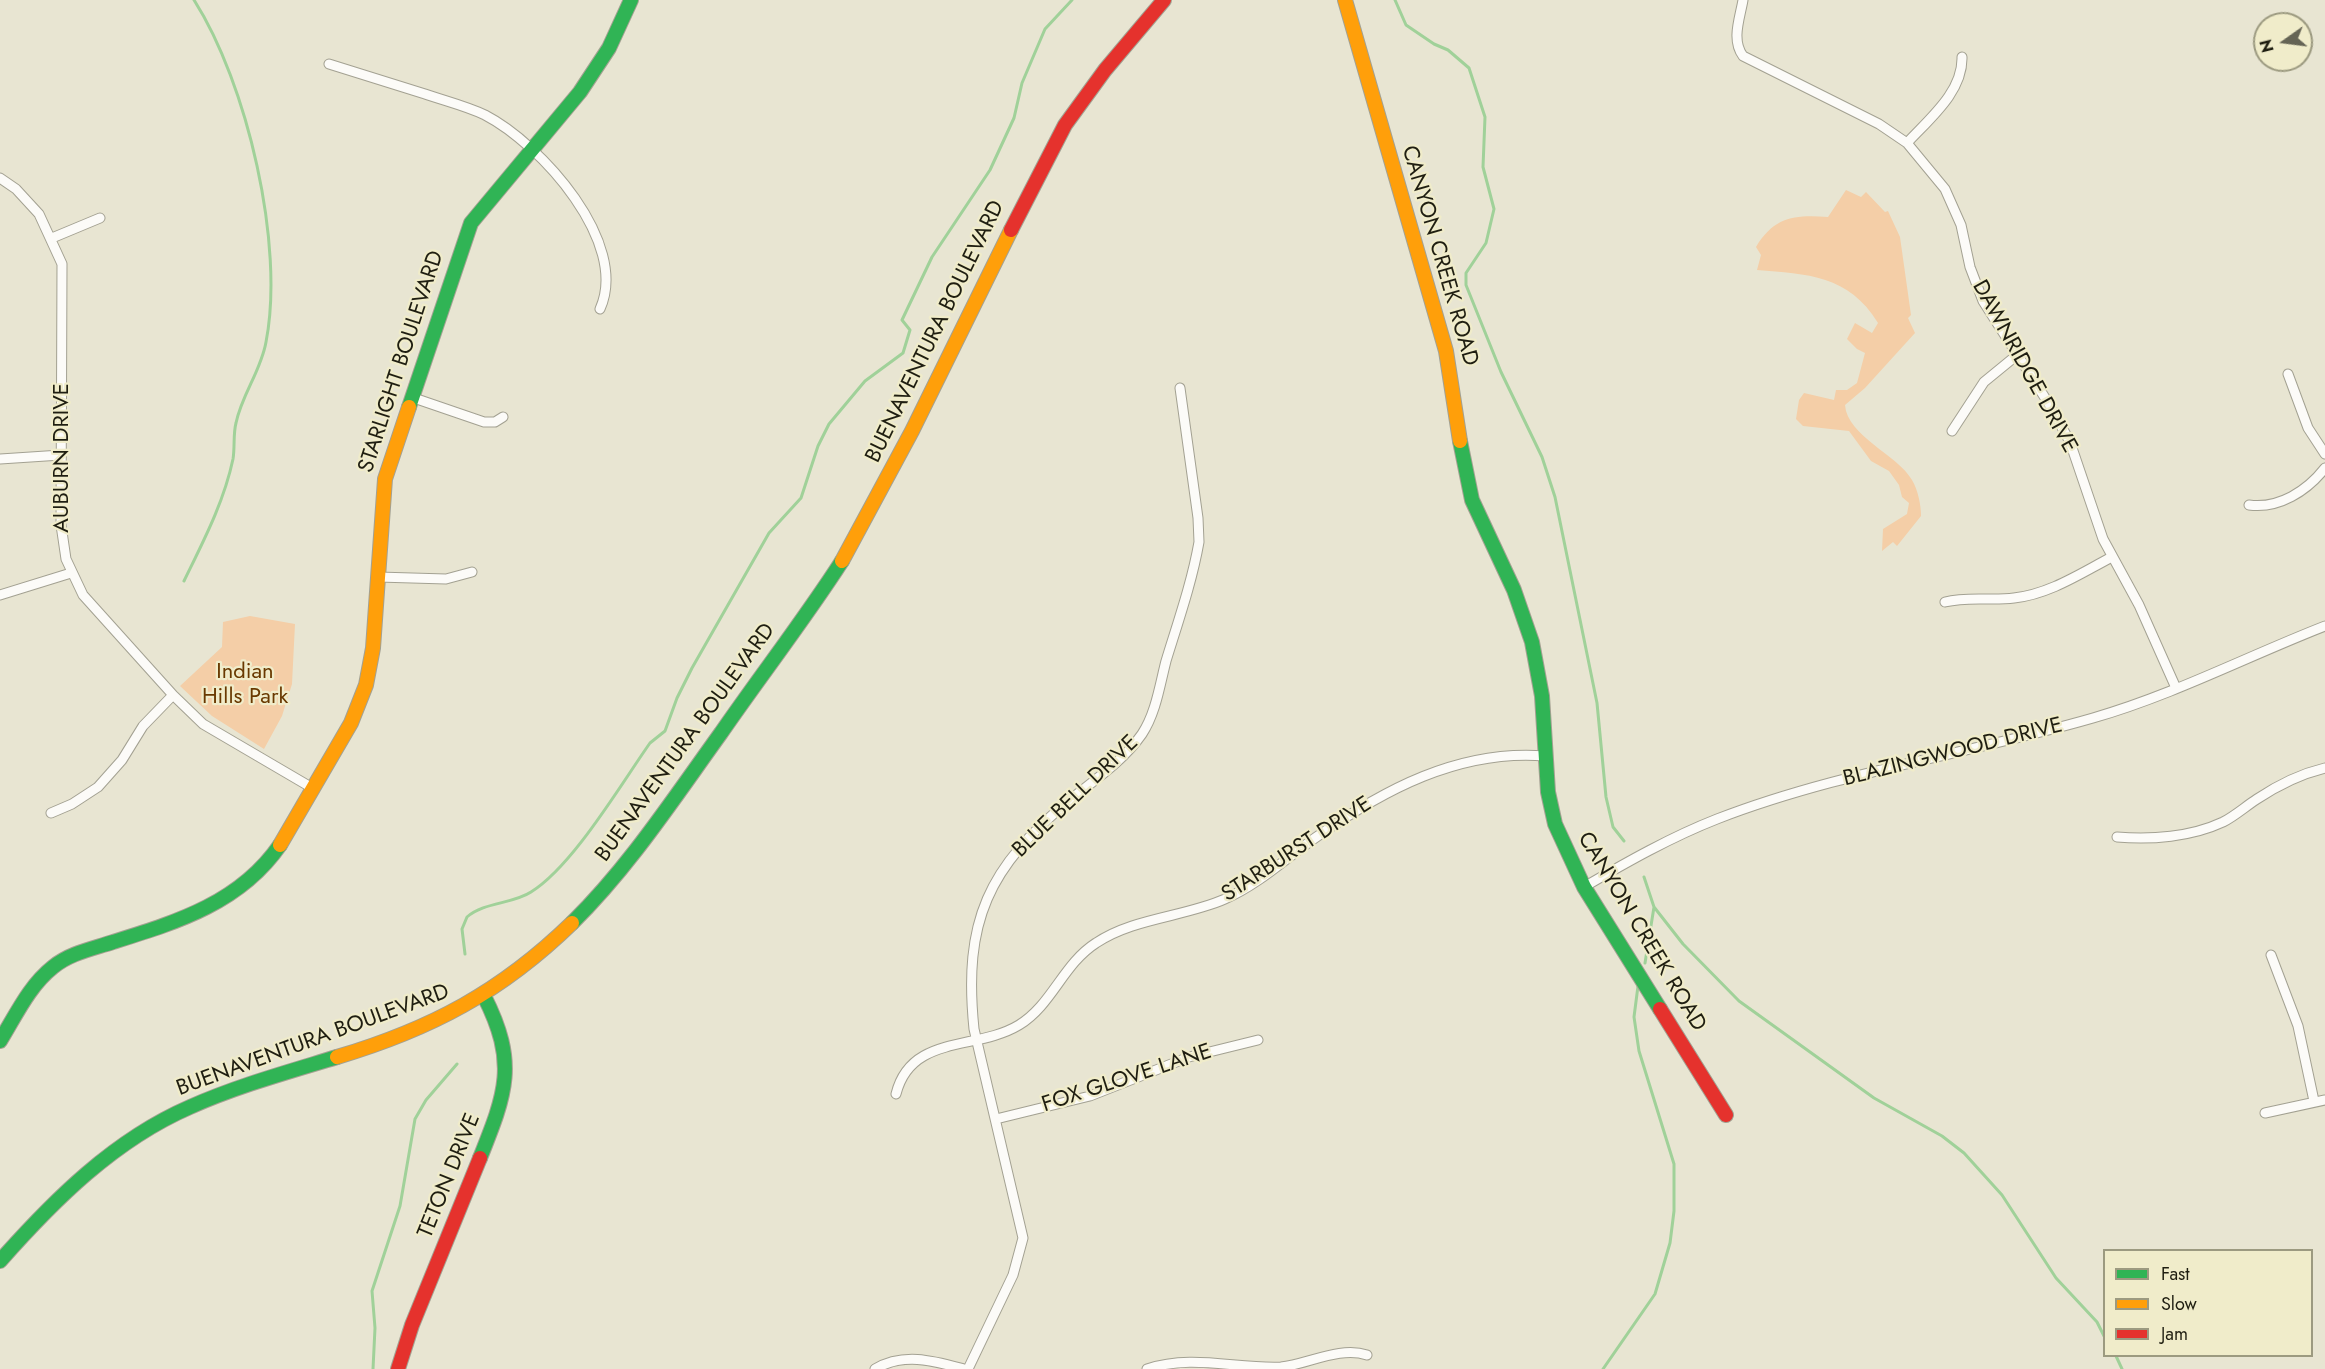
<!DOCTYPE html>
<style>
body{margin:0}
#map{position:relative;width:2325px;height:1369px;overflow:hidden;background:#e8e5d2;font-family:Jost,sans-serif}
canvas{display:block}
.legend{position:absolute;left:2103px;top:1249px;width:210px;height:108px;box-sizing:border-box;background:#f0ecca;border:2px solid #9c9a80;margin:0;padding:8px 10px;list-style:none;font-size:18px;color:#1f1e11}
.legend li{display:flex;align-items:center;gap:12px;height:30px}
.legend b{width:30px;border:2px solid #9c9a80}
.north{position:absolute;left:2253px;top:12px;width:60px;height:60px;box-sizing:border-box;background:#f0ecca;border:2px solid #9c9a80;border-radius:50%;rotate:256deg;font-size:16px;font-weight:700;line-height:24px;text-align:center;color:#1f1e11}
.north::after{content:'';display:block;margin:auto;width:21px;height:27px;background:#656455;clip-path:polygon(50% 0,100% 100%,50% 72%,0 100%)}
</style>
<div id="map">
<canvas width="2325" height="1369"></canvas>
<ul class="legend">
<li><b style="height:8px;background:#30b455"></b>Fast</li>
<li><b style="height:8px;background:#ff9f0a"></b>Slow</li>
<li><b style="height:8px;background:#e5322d"></b>Jam</li>
</ul>
<div class="north">N</div>
</div>
<script>
const ctx = document.querySelector('canvas').getContext('2d');
ctx.lineJoin = 'round';
function fillPath(path, color) {
  ctx.fillStyle = color;
  ctx.fill(path, 'evenodd');
}
function stroke(path, color, width, dash) {
  ctx.strokeStyle = color;
  ctx.lineWidth = width;
  ctx.lineCap = dash ? 'butt' : 'round';
  ctx.setLineDash(dash || []);
  ctx.stroke(path);
}
function drawText(font, color, halo, rows, align = 'center') {
  ctx.font = font + ' Jost,sans-serif';
  ctx.lineWidth = 4.5;
  ctx.setLineDash([]);
  ctx.textBaseline = 'middle';
  ctx.strokeStyle = halo;
  ctx.fillStyle = color;
  for (const [text, x, y, turn = 0] of rows) {
    ctx.save();
    ctx.translate(x, y);
    ctx.rotate((+turn || 0) * Math.PI / 180);
    ctx.textAlign = isNaN(turn) ? turn : align;
    if (halo) ctx.strokeText(text, 0, 0);
    ctx.fillText(text, 0, 0);
    ctx.restore();
  }
}
const green = new Path2D(`
 M 1846,190 L 1861,197 L 1866,192 L 1885,212 L 1888,211 L 1900,237 L 1911,315 L 1908,318 L 1915,333 L 1865,388 L 1845,405 C 1847,436 1898,455 1912,480 C 1918,490 1921,505 1921,516 L 1897,546 L 1893,542 L 1882,551 L 1883,529 L 1907,514 L 1909,503 L 1902,497 L 1899,485 L 1889,471 L 1871,461 L 1849,431 L 1803,426 L 1796,419 L 1799,400 L 1804,393 L 1834,400 L 1836,390 L 1847,390 L 1857,383 L 1865,353 L 1857,349 L 1847,339 L 1855,323 L 1872,333 L 1878,323 C 1849,275 1807,274 1757,270 L 1761,255 L 1756,247 C 1775,216 1795,215 1828,217 Z
 M 250,616 L 295,624 L 292,684 L 282,716 L 264,749 L 212,716 L 180,686 L 222,647 L 223,622 Z`);
const stream = new Path2D(`
 M 1395,0 L 1406,25 L 1434,44 L 1448,50 L 1469,68 L 1485,117 L 1483,167 L 1494,209 L 1486,243 L 1466,273 L 1466,285 L 1501,372 L 1542,457 L 1555,497 L 1597,703 L 1606,797 L 1613,827 L 1624,841
 M 184,581 C 203,542 224,502 233,459 C 235,447 233,434 236,423 C 242,394 261,371 266,342 C 285,245 247,83 194,0
 M 1644,877 L 1654,907 L 1683,944 L 1739,1001 L 1874,1098 L 1942,1136 L 1964,1153 L 2002,1195 L 2056,1278 L 2097,1322 L 2104,1336
 M 465,954 L 462,929 L 467,917 C 484,902 513,904 531,892 C 573,866 621,784 650,743 L 665,731 L 677,698 L 692,668 L 769,533 L 801,498 L 818,446 L 829,424 L 865,381 L 903,353 L 910,330 L 902,320 L 932,257 L 990,170 L 1014,118 L 1022,83 L 1045,29 L 1072,0
 M 1645,963 L 1654,907
 M 2116,1356 L 2122,1369
 M 373,1369 L 375,1328 L 372,1291 L 400,1206 L 415,1119 L 426,1100 L 457,1064
 M 1603,1369 L 1655,1294 L 1670,1243 L 1674,1211 L 1674,1164 L 1639,1051 L 1634,1017 L 1638,986`);
const street = new Path2D(`
 M 1743,0 C 1740,18 1731,40 1743,56 L 1879,124 L 1907,143 L 1945,189 L 1961,225 L 1970,267 L 1983,301 L 2049,404 L 2070,442 L 2103,539 L 2139,605 L 2176,688
 M 329,64 C 361,74 393,84 425,94 C 445,101 466,106 485,115 C 541,144 630,243 600,309
 M 1907,143 C 1929,119 1963,92 1962,57
 M 0,178 L 16,189 L 39,214 L 62,264 L 61,525 L 66,559 L 83,595 L 173,695 L 203,724 L 314,789
 M 52,238 L 100,218
 M 2288,374 L 2308,428 L 2325,454
 M 411,397 L 484,422 L 495,422 L 503,417
 M 1952,431 L 1984,382 L 2017,355
 M 0,459 L 61,455
 M 2249,505 C 2279,509 2307,491 2325,468
 M 378,577 L 446,579 L 472,572
 M 0,595 L 71,573
 M 1945,602 C 1968,596 1991,601 2014,598 C 2050,594 2081,573 2112,557
 M 51,813 L 72,804 L 98,787 L 122,760 L 143,726 L 173,695
 M 2117,837 C 2151,840 2191,837 2223,822 C 2235,816 2246,806 2257,799 C 2278,785 2300,774 2325,768
 M 1584,887 C 1627,862 1671,837 1717,819 C 1838,772 1969,754 2093,718 C 2173,695 2248,656 2325,626
 M 2271,955 L 2298,1026 L 2314,1101
 M 896,1094 C 911,1034 976,1051 1019,1025 C 1052,1005 1063,964 1096,943 C 1133,918 1184,917 1225,899 C 1259,884 1285,859 1315,838 C 1383,790 1459,749 1545,756
 M 2265,1113 L 2325,1100
 M 996,1119 L 1090,1096 L 1189,1057 L 1258,1040
 M 875,1369 C 904,1352 934,1361 964,1369
 M 968,1369 L 1013,1275 L 1023,1238 L 974,1029 C 963,921 988,867 1071,799 C 1096,779 1124,760 1142,734 C 1156,713 1160,684 1166,661 C 1178,622 1192,582 1199,542 L 1198,518 L 1180,388
 M 1147,1369 C 1192,1354 1236,1369 1281,1367 C 1308,1364 1340,1346 1367,1355`);
const fast = new Path2D(`
 M 409,407 L 471,223 L 580,92 L 609,48 L 631,0
 M 1460,441 L 1472,500 L 1514,590 L 1532,642 L 1542,696 L 1548,792 L 1555,824 L 1584,887 L 1660,1009
 M 572,923 C 629,867 674,798 721,733 C 761,675 804,620 842,561
 M 0,1041 C 16,1015 29,986 53,967 C 70,953 92,949 113,942 C 177,922 240,903 280,845
 M 480,1158 C 506,1093 518,1063 484,996
 M 0,1261 C 54,1200 114,1140 190,1107 C 237,1086 288,1072 337,1057`);
const slow = new Path2D(`
 M 1345,0 L 1446,351 L 1460,441
 M 842,561 L 912,431 L 1011,230
 M 280,845 L 351,723 L 366,685 L 373,648 L 385,479 L 409,407
 M 337,1057 C 431,1029 501,992 572,923`);
const jam = new Path2D(`
 M 1011,230 L 1065,125 L 1105,70 L 1164,0
 M 1660,1009 L 1726,1115
 M 398,1369 L 412,1325 L 480,1158`);
const streetNames = [
 ["CANYON CREEK ROAD",1439,256,74],
 ["BUENAVENTURA BOULEVARD",936,332,-64],
 ["STARLIGHT BOULEVARD",402,362,-72],
 ["DAWNRIDGE DRIVE",2024,367,61],
 ["AUBURN DRIVE",63,458,-90],
 ["BUENAVENTURA BOULEVARD",686,743,-54],
 ["BLAZINGWOOD DRIVE",1953,753,-14],
 ["BLUE BELL DRIVE",1076,797,-44],
 ["STARBURST DRIVE",1297,850,-33],
 ["CANYON CREEK ROAD",1641,932,59],
 ["BUENAVENTURA BOULEVARD",313,1041,-20],
 ["FOX GLOVE LANE",1127,1079,-18],
 ["TETON DRIVE",450,1176,-68]
];
const parkNames = [
 ["Indian",245,673],
 ["Hills Park",245,698]
];
fillPath(green, '#f4cea7');
stroke(stream, '#a0d199', 3);
stroke(street, '#a3a192', 11);
stroke(fast, '#a3a192', 16);
stroke(slow, '#a3a192', 16);
stroke(jam, '#a3a192', 16);
stroke(street, '#fcfbf8', 9);
stroke(fast, '#30b455', 14);
stroke(slow, '#ff9f0a', 14);
stroke(jam, '#e5322d', 14);
drawText('22px', '#1f1e11', '#f0ecca', streetNames);
drawText('22px', '#693900', '#f0ecca', parkNames);
</script>
